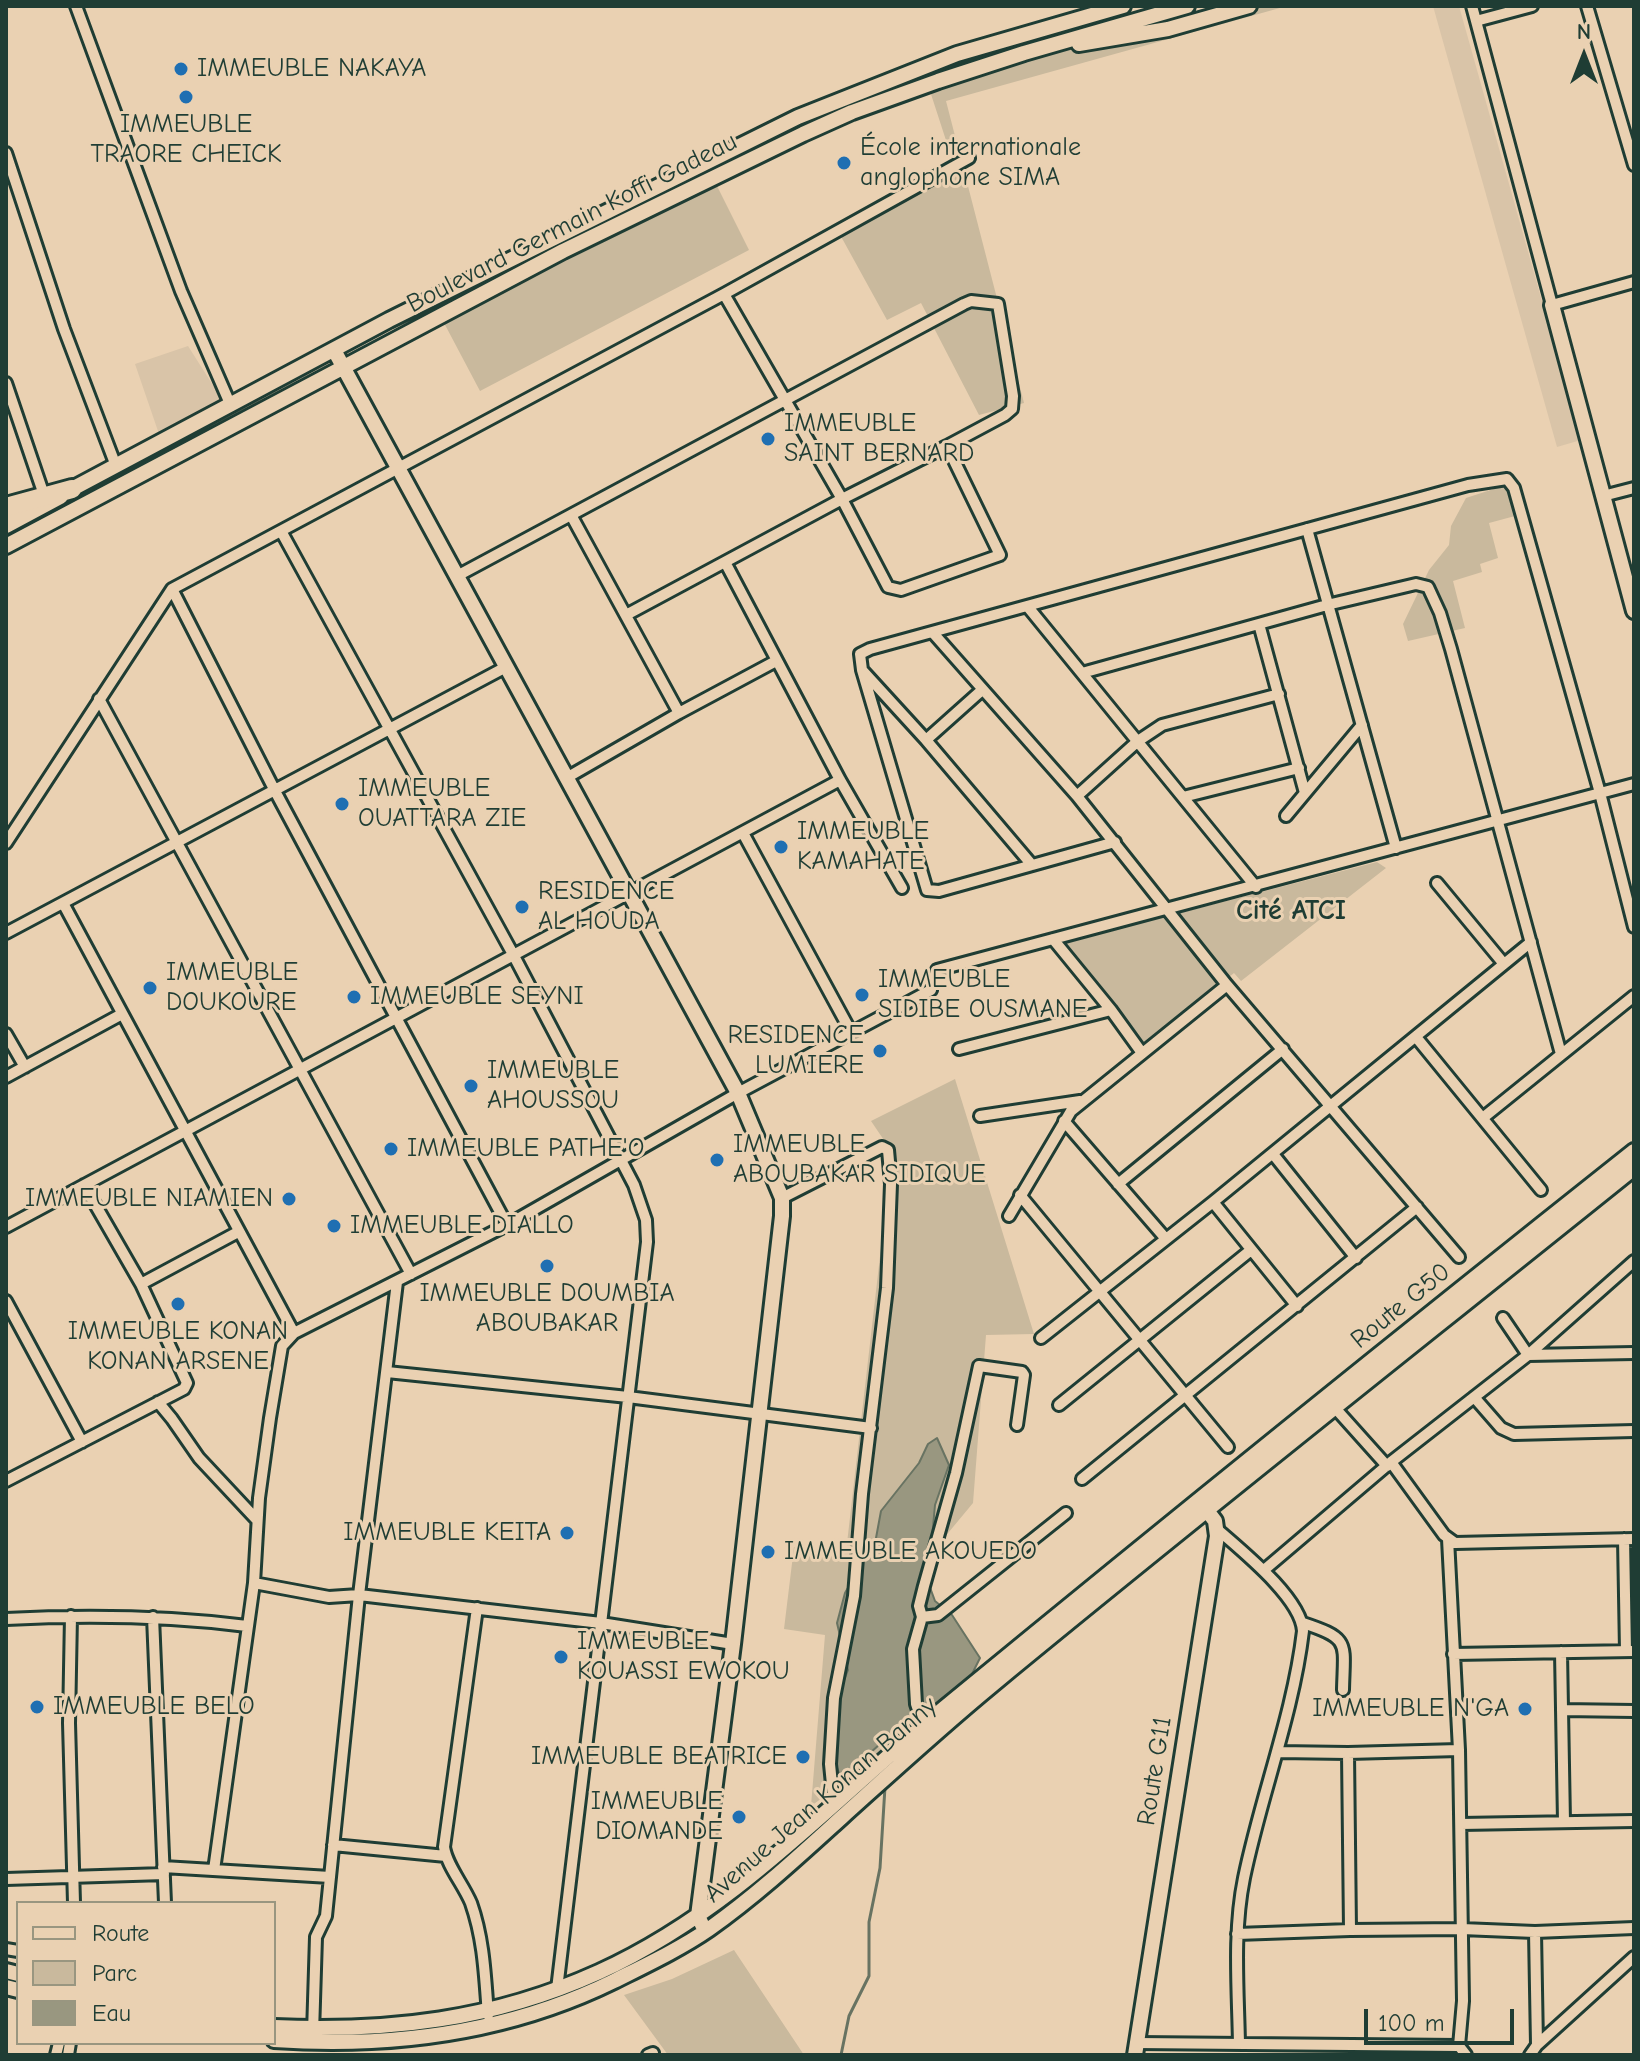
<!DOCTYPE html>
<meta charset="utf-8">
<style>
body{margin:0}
#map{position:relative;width:1640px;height:2061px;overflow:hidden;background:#ead1b2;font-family:"Comic Neue",sans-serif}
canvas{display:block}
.frame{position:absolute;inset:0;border:8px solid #1f3d34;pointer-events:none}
.legend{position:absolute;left:16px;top:1901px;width:260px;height:144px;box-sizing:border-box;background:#ead1b2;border:2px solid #999680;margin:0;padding:10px 14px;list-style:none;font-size:24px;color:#1f3d34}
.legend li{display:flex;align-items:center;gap:16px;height:40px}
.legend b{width:40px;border:2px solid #999680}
.north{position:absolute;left:1544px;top:16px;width:80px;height:80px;-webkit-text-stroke:6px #ead1b2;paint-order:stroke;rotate:0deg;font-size:22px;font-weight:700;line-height:32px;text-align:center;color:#1f3d34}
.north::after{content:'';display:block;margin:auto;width:28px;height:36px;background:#1f3d34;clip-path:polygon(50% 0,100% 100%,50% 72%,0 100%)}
.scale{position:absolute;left:1364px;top:2009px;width:150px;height:36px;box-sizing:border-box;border:4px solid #1f3d34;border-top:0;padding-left:10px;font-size:24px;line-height:28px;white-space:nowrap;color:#1f3d34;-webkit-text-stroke:6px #ead1b2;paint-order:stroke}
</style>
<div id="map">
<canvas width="1640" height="2061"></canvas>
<div class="frame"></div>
<ul class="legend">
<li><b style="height:10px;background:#ead1b2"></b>Route</li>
<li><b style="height:22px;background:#c9b99d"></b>Parc</li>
<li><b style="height:22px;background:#999780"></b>Eau</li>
</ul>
<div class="north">N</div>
<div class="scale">100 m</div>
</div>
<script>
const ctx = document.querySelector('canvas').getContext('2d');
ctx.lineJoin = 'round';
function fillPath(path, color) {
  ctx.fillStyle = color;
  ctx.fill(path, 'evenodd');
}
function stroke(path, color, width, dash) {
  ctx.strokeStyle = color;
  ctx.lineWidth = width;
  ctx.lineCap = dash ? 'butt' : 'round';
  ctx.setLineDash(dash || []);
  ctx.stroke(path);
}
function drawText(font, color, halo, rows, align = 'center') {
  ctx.font = font + ' "Comic Neue",sans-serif';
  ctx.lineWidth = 6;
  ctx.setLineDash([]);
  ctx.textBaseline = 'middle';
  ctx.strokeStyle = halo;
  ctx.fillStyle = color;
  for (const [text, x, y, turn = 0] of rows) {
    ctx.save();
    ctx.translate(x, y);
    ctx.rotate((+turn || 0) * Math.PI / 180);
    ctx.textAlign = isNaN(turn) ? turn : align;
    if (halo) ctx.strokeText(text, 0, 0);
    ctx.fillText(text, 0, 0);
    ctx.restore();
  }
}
const built = new Path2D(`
 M 1433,6 L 1459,6 L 1581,440 L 1557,447 Z
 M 188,346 L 223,401 L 159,434 L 135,364 Z`);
const green = new Path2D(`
 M 1213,6 L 1287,6 L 946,101 L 1024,403 L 979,415 L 921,303 L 887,320 L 838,231 L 955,168 L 929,88 Z
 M 717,186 L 749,250 L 480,391 L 443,321 Z
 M 1506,485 L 1515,516 L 1489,523 L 1498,558 L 1480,564 L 1482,572 L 1453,581 L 1465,628 L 1408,641 L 1403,624 L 1429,570 L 1449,545 L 1451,526 L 1466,498 Z
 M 1377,862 L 1386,868 L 1241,981 L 1234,973 L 1145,1045 L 1064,943 Z
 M 955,1079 L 1034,1334 L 986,1335 L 973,1503 L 929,1556 L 935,1505 L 949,1465 L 937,1438 L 928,1444 L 919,1463 L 881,1511 L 876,1538 L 845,1593 L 837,1623 L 848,1670 L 839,1693 L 848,1773 L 880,1744 L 904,1739 L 811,1806 L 825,1635 L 784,1629 L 794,1547 L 846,1552 L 892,1152 L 871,1121 Z
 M 734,1950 L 804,2055 L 668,2055 L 624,1995 L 672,1979 Z`);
const water = new Path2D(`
 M 937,1438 L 949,1465 L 935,1505 L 928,1582 L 935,1601 L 952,1615 L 980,1658 L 969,1680 L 904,1739 L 880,1744 L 848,1773 L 839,1773 L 831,1751 L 839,1693 L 848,1670 L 837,1623 L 845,1593 L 876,1538 L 881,1511 L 919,1463 L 928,1444 Z`);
const stream = new Path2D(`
 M 841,2055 L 849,2016 L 869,1976 L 869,1922 L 880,1868 L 885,1787`);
const street = new Path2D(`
 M 76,6 L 181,291 L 231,406
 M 1472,6 L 1552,305 L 1634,282
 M 1587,6 L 1634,165
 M 1476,21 L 1532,6
 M 6,153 L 64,329 L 116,466
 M 6,383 L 45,498
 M 1603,496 L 1634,488
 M 571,515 L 679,713
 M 1307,529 L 1396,848
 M 281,531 L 514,956 L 634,1185 L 646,1220 L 647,1242 L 557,1989
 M 725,562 L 840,780 L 902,888
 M 457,576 L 964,304 L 971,301 L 998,304 L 1013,396 L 1012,409 L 1005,415 L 947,446
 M 172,589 L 275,791 L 507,1225
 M 1028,607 L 1256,887
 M 626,615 L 842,499 L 947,446 L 1000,555 L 901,590 L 888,587 L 842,499 L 724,294
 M 1259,624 L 1305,793
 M 934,634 L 1077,796 L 1227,985 L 1459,1257
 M 863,671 L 926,740 L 1032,865
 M 1082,673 L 1327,605 L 1416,584 L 1428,587 L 1440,613 L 1451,649 L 1561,1054
 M 99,699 L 411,1274
 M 926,740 L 982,690
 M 568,777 L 679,713 L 776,661
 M 1077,796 L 1138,741 L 1162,725 L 1279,694
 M 1183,797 L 1299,768
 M 1286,816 L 1362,725
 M 743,833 L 851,1032
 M 1115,842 L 939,891 L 927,890 L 862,670 L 860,654 L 870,649 L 1468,485 L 1507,479 L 1514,488 L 1600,793 L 1634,927
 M 6,843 L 172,589 L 724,294 L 969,158
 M 1437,883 L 1504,964
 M 63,903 L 294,1333 L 282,1346 L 270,1418 L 259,1498 L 254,1583 L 214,1870
 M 6,933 L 506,667
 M 1053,939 L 1111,1010 L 1142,1053
 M 937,970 L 1634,784
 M 6,1034 L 25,1067
 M 1416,1037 L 1541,1190
 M 959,1049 L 1111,1010
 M 6,1077 L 122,1014
 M 980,1116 L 1080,1101
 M 1484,1117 L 1634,996
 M 1064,1121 L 1166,1239
 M 1273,1154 L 1356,1258
 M 1118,1184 L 1283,1049
 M 1020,1195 L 1228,1447
 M 782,1198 L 882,1147 L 888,1150 L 891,1184 L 887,1288 L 862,1494 L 854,1596 L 834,1698 L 830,1764 L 834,1805
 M 1213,1202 L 1297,1306
 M 1009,1216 L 1071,1111 L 1227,985
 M 6,1227 L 840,780
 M 141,1284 L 238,1232
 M 6,1301 L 82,1442
 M 1503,1318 L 1528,1355 L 1634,1353
 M 294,1333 L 507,1225 L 738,1093 L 931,990
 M 1041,1338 L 1213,1202 L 1531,942
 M 387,1372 L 628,1397 L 871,1428
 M 1474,1397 L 1501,1428 L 1514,1434 L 1634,1431
 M 158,1402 L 172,1419 L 199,1458 L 257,1520
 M 1059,1405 L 1251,1250
 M 1336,1409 L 1387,1466
 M 1017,1425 L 1024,1375 L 1022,1372 L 979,1366 L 956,1473 L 924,1586 L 919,1606 L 922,1617 L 938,1615 L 1066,1513
 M 1391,1462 L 1444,1535 L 1455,1543 L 1634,1539
 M 1082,1479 L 1417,1207
 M 6,1481 L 184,1389 L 187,1383 L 141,1284 L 84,1185
 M 1217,1529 C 1242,1551 1301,1598 1303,1631 C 1293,1715 1261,1795 1244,1878 C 1233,1932 1238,1988 1239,2044
 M 1448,1539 L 1459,1750 L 1463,2001 L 1459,2046
 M 1624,1539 L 1626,1651
 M 1264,1570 L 1391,1462 L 1528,1355 L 1634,1261
 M 254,1583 L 329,1597 L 359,1595 L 601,1623 L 733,1644
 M 477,1608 L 444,1847 C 447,1866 463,1884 471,1903 C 484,1940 485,1977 488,2015
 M 71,1616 L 69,1723 L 74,1903
 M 153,1617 L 165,1903
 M 922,1617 L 913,1649 L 916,1704 L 923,1725
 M 6,1619 C 87,1615 167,1616 247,1626
 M 1303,1623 C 1351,1639 1344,1642 1343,1690
 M 1561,1652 L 1564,1822
 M 1453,1654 L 1634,1651
 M 1562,1710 L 1634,1711
 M 1278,1752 L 1348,1753 L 1459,1750
 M 1348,1753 L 1350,1930
 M 1461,1824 L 1634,1821
 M 333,1845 L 446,1856
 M 163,1867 L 330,1877
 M 6,1879 L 164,1874
 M 1535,1932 L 1537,2045
 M 1237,1934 L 1350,1930 L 1462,1929 L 1535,1932 L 1634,1928
 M 6,1949 L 18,1951
 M 313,2033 L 316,1937 L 326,1916 L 359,1595 L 397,1282
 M 1137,2043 L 1459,2046 L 1466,2055
 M 56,2055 L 59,2043
 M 68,2055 L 70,2043
 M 648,2055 L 653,2053
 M 1530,2055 L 1537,2045 L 1634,1957`);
const secondary = new Path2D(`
 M 1079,44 L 1168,29 L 1249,6
 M 1552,305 L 1634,611
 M 334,350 L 738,1093 L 782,1198 L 782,1216 L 733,1644 L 698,1916 L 705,1931
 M 72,489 L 389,320 L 798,117 L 957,54 L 1123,6
 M 6,546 L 563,251 L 803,134 L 852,112 L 938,81 L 1024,53 L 1187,6
 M 6,1971 L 18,1974
 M 6,1987 L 18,1990
 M 274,2027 C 389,2032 493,2020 599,1972 C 738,1909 838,1794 954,1700 C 1179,1515 1406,1332 1634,1151
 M 274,2040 C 391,2048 508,2033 614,1981 C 646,1965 680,1949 709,1929 C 757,1895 799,1856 842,1817 C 892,1772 941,1727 992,1685 C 1204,1510 1420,1340 1634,1168
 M 1135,2055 L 1217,1536 L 1215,1521 L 1202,1504`);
const primary = new Path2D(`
 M 6,525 L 60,496`);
const highway = new Path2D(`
 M 6,507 L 72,489`);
const markers = [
 [181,69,8,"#1f6fb2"],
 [186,97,8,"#1f6fb2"],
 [844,163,8,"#1f6fb2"],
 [768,439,8,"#1f6fb2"],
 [342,804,8,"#1f6fb2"],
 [781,847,8,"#1f6fb2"],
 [522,907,8,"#1f6fb2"],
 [150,988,8,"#1f6fb2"],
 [862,995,8,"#1f6fb2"],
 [354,997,8,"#1f6fb2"],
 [880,1051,8,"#1f6fb2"],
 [471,1086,8,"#1f6fb2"],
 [391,1149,8,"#1f6fb2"],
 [717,1160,8,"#1f6fb2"],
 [289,1199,8,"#1f6fb2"],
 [334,1226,8,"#1f6fb2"],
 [547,1266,8,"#1f6fb2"],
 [178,1304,8,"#1f6fb2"],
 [567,1533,8,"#1f6fb2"],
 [768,1552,8,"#1f6fb2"],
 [561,1657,8,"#1f6fb2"],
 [37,1707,8,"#1f6fb2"],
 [1525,1709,8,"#1f6fb2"],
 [803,1757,8,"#1f6fb2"],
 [739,1817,8,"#1f6fb2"]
];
const poiNames = [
 ["IMMEUBLE NAKAYA",197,69],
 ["IMMEUBLE",186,125,"center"],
 ["TRAORE CHEICK",186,155,"center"],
 ["École internationale",860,148],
 ["anglophone SIMA",860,178],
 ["IMMEUBLE",784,424],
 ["SAINT BERNARD",784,454],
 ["IMMEUBLE",358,789],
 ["OUATTARA ZIE",358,819],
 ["IMMEUBLE",797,832],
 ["KAMAHATE",797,862],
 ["RESIDENCE",538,892],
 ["AL HOUDA",538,922],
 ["IMMEUBLE",166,973],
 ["DOUKOURE",166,1003],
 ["IMMEUBLE",878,980],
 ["SIDIBE OUSMANE",878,1010],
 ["IMMEUBLE SEYNI",370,997],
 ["RESIDENCE",864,1036,"right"],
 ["LUMIERE",864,1066,"right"],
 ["IMMEUBLE",487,1071],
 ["AHOUSSOU",487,1101],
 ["IMMEUBLE",733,1145],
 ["ABOUBAKAR SIDIQUE",733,1175],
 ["IMMEUBLE PATHE'O",407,1149],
 ["IMMEUBLE NIAMIEN",273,1199,"right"],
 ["IMMEUBLE DIALLO",350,1226],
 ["IMMEUBLE DOUMBIA",547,1294,"center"],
 ["ABOUBAKAR",547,1324,"center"],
 ["IMMEUBLE KONAN",178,1332,"center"],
 ["KONAN ARSENE",178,1362,"center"],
 ["IMMEUBLE KEITA",551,1533,"right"],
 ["IMMEUBLE AKOUEDO",784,1552],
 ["IMMEUBLE",577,1642],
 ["KOUASSI EWOKOU",577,1672],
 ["IMMEUBLE BELO",53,1707],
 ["IMMEUBLE N'GA",1509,1709,"right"],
 ["IMMEUBLE BEATRICE",787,1757,"right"],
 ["IMMEUBLE",723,1802,"right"],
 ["DIOMANDE",723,1832,"right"]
];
const streetNames = [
 ["Boulevard Germain Koffi Gadeau",572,223,-27],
 ["Route G50",1401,1306,-39],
 ["Route G11",1155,1771,-81],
 ["Avenue Jean Konan Banny",821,1800,-41]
];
const neighbourhoodNames = [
 ["Cité ATCI",1291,911]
];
fillPath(built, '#d9c4a8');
fillPath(green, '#c9b99d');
fillPath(water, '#999780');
stroke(water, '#687362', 2);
stroke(stream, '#687362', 3);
stroke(street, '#1f3d34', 16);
stroke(secondary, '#1f3d34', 20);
stroke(primary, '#1f3d34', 22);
stroke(highway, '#1f3d34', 24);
stroke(street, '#ead1b2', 10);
stroke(secondary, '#ead1b2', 14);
stroke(primary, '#ead1b2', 16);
stroke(highway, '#ead1b2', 18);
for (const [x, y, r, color] of markers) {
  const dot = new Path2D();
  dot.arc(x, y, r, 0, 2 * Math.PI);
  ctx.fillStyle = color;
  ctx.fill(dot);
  stroke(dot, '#ead1b2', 3);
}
drawText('26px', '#1f3d34', '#ead1b2', poiNames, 'left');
drawText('26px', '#1f3d34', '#ead1b2', streetNames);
drawText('bold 28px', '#1f3d34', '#ead1b2', neighbourhoodNames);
</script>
